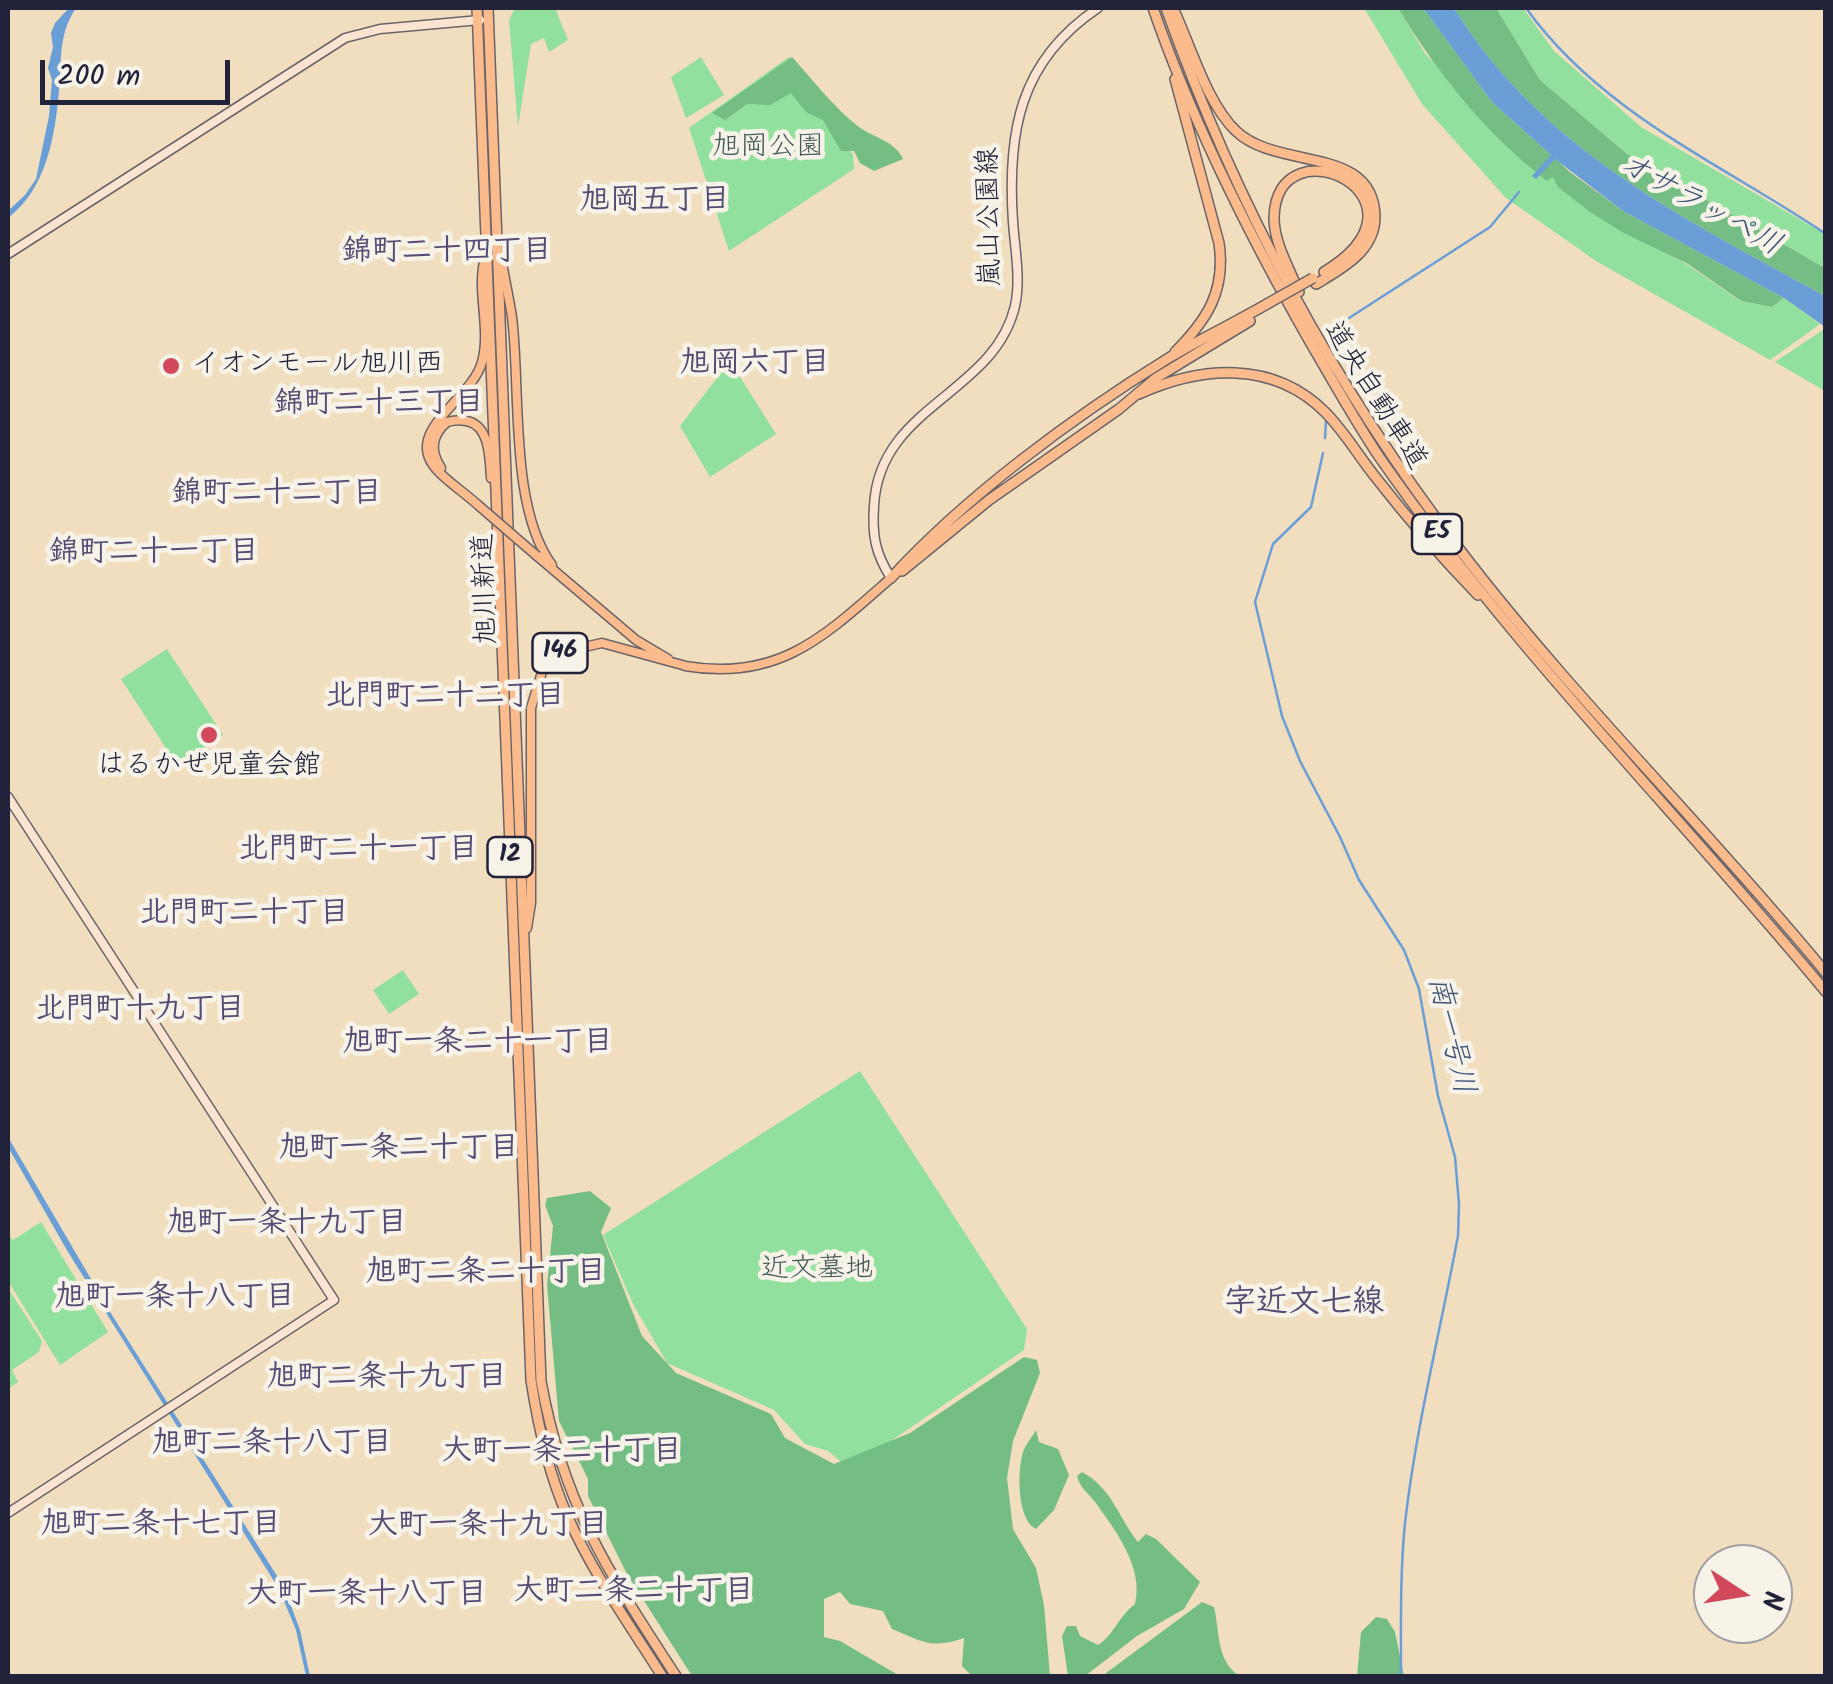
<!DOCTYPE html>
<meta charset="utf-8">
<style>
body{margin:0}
#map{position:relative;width:1833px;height:1684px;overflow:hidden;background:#f1debe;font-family:Kalam,sans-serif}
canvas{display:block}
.frame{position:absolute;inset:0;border:10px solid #22223b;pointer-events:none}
.north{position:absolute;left:1693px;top:1544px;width:100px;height:100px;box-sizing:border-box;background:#f7f3e8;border:2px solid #a29fa3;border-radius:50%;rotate:102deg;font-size:28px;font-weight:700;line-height:40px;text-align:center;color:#22223b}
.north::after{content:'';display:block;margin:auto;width:35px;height:45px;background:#d1495b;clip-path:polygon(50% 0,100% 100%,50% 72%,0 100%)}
.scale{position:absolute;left:40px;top:60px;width:190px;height:45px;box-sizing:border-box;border:5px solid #22223b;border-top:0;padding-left:12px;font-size:30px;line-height:35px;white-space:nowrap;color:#22223b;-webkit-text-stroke:8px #f7f3e8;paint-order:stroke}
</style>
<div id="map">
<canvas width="1833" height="1684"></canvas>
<div class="frame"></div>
<div class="north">N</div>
<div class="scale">200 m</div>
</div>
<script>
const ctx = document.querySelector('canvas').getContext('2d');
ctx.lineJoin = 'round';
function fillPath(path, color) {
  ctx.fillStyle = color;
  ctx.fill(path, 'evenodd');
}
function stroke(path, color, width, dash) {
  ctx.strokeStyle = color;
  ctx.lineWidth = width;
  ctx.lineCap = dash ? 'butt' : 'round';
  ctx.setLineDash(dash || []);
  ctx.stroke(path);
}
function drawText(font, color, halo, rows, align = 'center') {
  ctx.font = font + ' Kalam,"Klee One",sans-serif';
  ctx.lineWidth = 9;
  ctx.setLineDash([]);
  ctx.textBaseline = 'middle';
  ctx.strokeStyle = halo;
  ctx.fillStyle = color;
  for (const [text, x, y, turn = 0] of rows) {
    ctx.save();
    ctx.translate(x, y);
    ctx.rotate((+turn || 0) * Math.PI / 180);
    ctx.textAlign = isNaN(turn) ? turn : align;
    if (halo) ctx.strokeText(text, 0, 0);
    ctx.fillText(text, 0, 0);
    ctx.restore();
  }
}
const green = new Path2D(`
 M 515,8 L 555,8 L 568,40 L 549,52 L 544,38 L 531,44 L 518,127 L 509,20 Z
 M 1364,8 L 1398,8 L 1426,55 L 1590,212 L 1688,265 L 1740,301 L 1772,307 L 1784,298 L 1820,324 L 1770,360 L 1596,261 L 1506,198 L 1422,104 Z
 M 1496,8 L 1523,8 L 1554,51 L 1641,127 L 1825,234 L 1825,268 L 1627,154 L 1540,80 Z
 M 701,57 L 724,95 L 686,118 L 671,77 Z
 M 789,57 L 804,73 L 802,80 L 853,155 L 854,169 L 729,251 L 689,128 Z
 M 1823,330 L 1825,332 L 1825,391 L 1775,362 Z
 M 730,361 L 776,434 L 710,477 L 680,426 Z
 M 167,649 L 223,735 L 177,765 L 121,679 Z
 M 403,970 L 419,994 L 389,1014 L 373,990 Z
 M 860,1071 L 1027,1329 L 1024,1350 L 850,1469 L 828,1451 L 805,1444 L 774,1410 L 667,1363 L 633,1304 L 603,1235 Z
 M 41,1222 L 108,1332 L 60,1365 L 8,1281 L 8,1234 L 13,1240 Z
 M 8,1288 L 42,1341 L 39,1352 L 12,1370 L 18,1382 L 8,1389 Z`);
const forest = new Path2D(`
 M 1398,8 L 1423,8 L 1492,102 L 1570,172 L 1623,211 L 1784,298 L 1772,307 L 1741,301 L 1688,264 L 1622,232 L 1590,212 L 1558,187 L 1553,177 L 1547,181 C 1485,133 1438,74 1398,8 Z
 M 1454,8 L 1496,8 L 1540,80 L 1627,154 L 1825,268 L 1825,296 C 1685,219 1541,149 1454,8 Z
 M 792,57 C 813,80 834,108 859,127 C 874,138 895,141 903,159 L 874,171 L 860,163 L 854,151 L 841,151 L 823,120 L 806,112 L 791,93 L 770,105 L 747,104 L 725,120 L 712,113 Z
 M 590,1191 L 611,1208 L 601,1232 L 642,1336 L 676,1373 L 771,1414 L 785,1438 L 834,1464 L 910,1433 L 1024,1357 L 1037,1360 L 1040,1373 L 1013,1441 L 1007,1478 L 1013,1529 L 1036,1568 L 1044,1605 L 1050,1676 L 972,1676 L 962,1666 L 964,1638 C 931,1649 923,1642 892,1629 L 883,1611 L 850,1604 L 840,1592 L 824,1599 L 824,1637 L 840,1641 L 900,1676 L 692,1676 L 627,1574 L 588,1496 L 588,1479 L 559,1421 L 547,1285 L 553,1226 L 545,1205 L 547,1198 Z
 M 1036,1430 L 1039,1442 L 1058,1449 L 1069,1475 L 1054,1510 L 1036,1529 C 1017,1520 1017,1471 1023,1452 C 1026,1444 1032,1437 1036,1430 Z
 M 1082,1472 C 1112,1488 1118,1517 1138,1542 L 1146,1534 L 1156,1539 L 1200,1582 L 1184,1609 L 1137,1636 L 1085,1676 L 1068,1676 L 1062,1636 L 1067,1626 L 1076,1626 L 1080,1636 L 1098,1645 C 1114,1635 1118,1617 1135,1604 C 1144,1568 1116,1531 1095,1502 C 1088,1493 1080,1488 1077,1476 Z
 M 1202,1602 L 1214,1607 C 1220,1632 1216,1662 1240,1676 L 1102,1676 Z
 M 1376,1617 L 1387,1619 L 1395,1632 L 1404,1676 L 1357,1676 L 1361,1632 Z`);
const water = new Path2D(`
 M 69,8 L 76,8 C 58,35 62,59 59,91 C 55,137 46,189 8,218 L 8,211 L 25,195 L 36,179 L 49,116 L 52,80 L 48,68 L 53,47 L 51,33 L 55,23 Z
 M 1423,8 L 1454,8 C 1541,149 1685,219 1825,296 L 1825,327 L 1784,298 L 1623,211 L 1555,159 L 1536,179 L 1532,176 L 1551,155 L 1492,102 Z
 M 8,1137 L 112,1315 L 284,1587 L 300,1630 L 310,1676 L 306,1676 L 296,1630 L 279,1589 L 68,1252 L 8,1147 Z`);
const stream = new Path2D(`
 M 1526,8 C 1601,113 1722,164 1826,234
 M 1348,361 L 1329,334 L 1332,329 L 1490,227 L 1519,192
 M 1325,438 L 1326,421
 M 1323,453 L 1311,507 L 1273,544 L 1255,602 L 1282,716 L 1300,761 L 1340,837 L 1359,880 L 1404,950 L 1419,989 L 1438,1096 L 1455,1157 L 1459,1204 L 1458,1236 C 1440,1332 1416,1427 1405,1523 C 1400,1574 1401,1625 1401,1676`);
const secondary = new Path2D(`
 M 8,254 L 345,38 L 380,29 L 480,20
 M 891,578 C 875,553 872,535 874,506 C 879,405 994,395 1015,306 C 1021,280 1015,250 1013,222 C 1007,133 1019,61 1098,8
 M 8,797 L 334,1300 L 8,1513`);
const primary = new Path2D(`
 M 501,256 C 504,276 509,297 512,317 C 521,388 509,507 552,565
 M 441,468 C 430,451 431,436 447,422 C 488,412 489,447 491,478
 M 478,505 C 465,493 449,483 437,470 C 401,431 472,400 482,362 C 491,329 477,295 484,262
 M 537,556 L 636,640 L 668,659
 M 685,666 C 779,682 825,636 891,578
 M 527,928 L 531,903 L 531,708 L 542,672 L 562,652 L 602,643 L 686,666`);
const trunk = new Path2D(`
 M 477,8 L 531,1380 C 538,1426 548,1472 567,1515 C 592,1572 629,1624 662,1676
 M 488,8 L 541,1381 C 563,1505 609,1573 676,1676`);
const motorway = new Path2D(`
 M 1153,8 C 1193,124 1249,235 1310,342 C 1333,381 1355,421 1380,458 C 1513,649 1678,813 1826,992
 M 1166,8 C 1235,202 1334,386 1460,550 C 1573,698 1708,829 1826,973
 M 1173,8 C 1190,44 1207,104 1236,131 C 1277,171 1375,144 1375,218 C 1374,252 1341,269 1316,284
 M 1299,292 C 1290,270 1274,243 1274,218 C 1276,118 1446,198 1324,272
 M 1175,352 C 1207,320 1226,291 1219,243 L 1175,79
 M 1139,394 C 1201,366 1273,360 1325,412 C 1345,432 1359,457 1377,479 C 1409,520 1442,558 1478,595
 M 902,571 L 989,500 L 1119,409 L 1156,378 L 1250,321
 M 891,578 C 965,497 1073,417 1167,359 C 1199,340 1234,323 1267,304`);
const primaryBridge = new Path2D(`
 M 478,505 L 537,556`);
const motorwayBridge = new Path2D(`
 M 1267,304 L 1313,278`);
const markers = [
 [171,366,10,"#d1495b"],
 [209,735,10,"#d1495b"]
];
const shields = [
 [1437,534,50],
 [560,653,55],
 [510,857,45]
];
const shieldNames = [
 ["E5",1437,534],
 ["146",560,653],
 ["12",510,857]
];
const parkNames = [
 ["旭岡公園",768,149],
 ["近文墓地",817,1271]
];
const streetNames = [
 ["嵐山公園線",992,217,-91],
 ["道央自動車道",1373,397,58],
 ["旭川新道",488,589,-92]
];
const poiNames = [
 ["イオンモール旭川西",191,366],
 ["はるかぜ児童会館",209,768,"center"]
];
const neighbourhoodNames = [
 ["旭岡五丁目",655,203],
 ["錦町二十四丁目",447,254],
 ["旭岡六丁目",755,366],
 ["錦町二十三丁目",379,406],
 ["錦町二十二丁目",277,496],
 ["錦町二十一丁目",154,555],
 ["北門町二十二丁目",445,699],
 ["北門町二十一丁目",358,852],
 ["北門町二十丁目",244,916],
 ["北門町十九丁目",140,1012],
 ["旭町一条二十一丁目",478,1045],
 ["旭町一条二十丁目",399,1151],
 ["旭町一条十九丁目",287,1226],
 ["旭町二条二十丁目",486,1275],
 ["旭町一条十八丁目",175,1300],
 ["旭町二条十九丁目",387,1380],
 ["旭町二条十八丁目",272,1446],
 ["大町一条二十丁目",562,1454],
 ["旭町二条十七丁目",161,1527],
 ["大町一条十九丁目",488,1528],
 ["大町二条二十丁目",634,1594],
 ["大町一条十八丁目",367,1597]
];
const waterNames = [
 ["オサラッペ川",1699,207,29],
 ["南一号川",1448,1036,77]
];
const quarterNames = [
 ["字近文七線",1304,1306]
];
fillPath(green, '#91e09e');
fillPath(forest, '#74be85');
fillPath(water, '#6a9ed6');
stroke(stream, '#6a9ed6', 2.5);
stroke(secondary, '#6a6469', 11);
stroke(primary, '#6a6469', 11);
stroke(trunk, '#6a6469', 12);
stroke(motorway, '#6a6469', 12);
stroke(secondary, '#fde4d1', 8);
stroke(primary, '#fbbb8c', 8);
stroke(trunk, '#fbbb8c', 9);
stroke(motorway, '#fbbb8c', 9);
stroke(primaryBridge, '#6a6469', 11, []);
stroke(motorwayBridge, '#6a6469', 12, []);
stroke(primaryBridge, '#fbbb8c', 8);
stroke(motorwayBridge, '#fbbb8c', 9);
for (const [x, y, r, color] of markers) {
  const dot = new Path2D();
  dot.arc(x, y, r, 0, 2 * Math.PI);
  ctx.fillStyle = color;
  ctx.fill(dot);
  stroke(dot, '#f7f3e8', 4);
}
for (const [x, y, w] of shields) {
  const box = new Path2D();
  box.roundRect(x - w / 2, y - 20, w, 40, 8);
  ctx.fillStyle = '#f7f3e8';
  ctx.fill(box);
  stroke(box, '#22223b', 2.5);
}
drawText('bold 25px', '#22223b', null, shieldNames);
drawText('28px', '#435b59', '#f7f3e8', parkNames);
drawText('28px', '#22223b', '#f7f3e8', streetNames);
drawText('28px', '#22223b', '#f7f3e8', poiNames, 'left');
drawText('bold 30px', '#554b75', '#f7f3e8', neighbourhoodNames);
drawText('italic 30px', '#3f5479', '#f7f3e8', waterNames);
drawText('bold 32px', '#554b75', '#f7f3e8', quarterNames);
</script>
